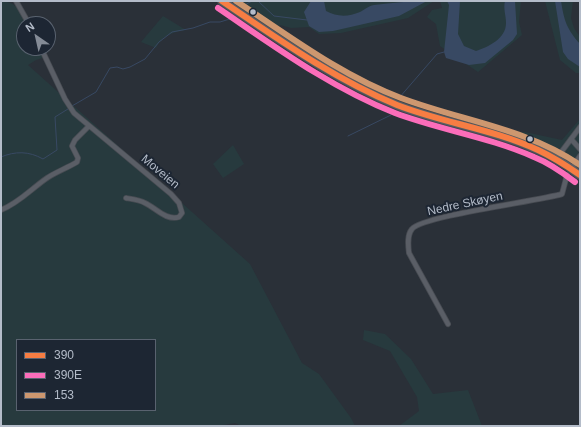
<!DOCTYPE html>
<meta charset="utf-8">
<style>
body{margin:0}
#map{position:relative;width:581px;height:427px;overflow:hidden;background:#2a3038;font-family:Helvetica,sans-serif}
canvas{display:block}
.frame{position:absolute;inset:0;border:2px solid #b4bcc9;pointer-events:none}
.legend{position:absolute;left:16px;top:339px;width:140px;height:72px;box-sizing:border-box;background:#1d2633;border:1px solid #59626f;margin:0;padding:5px 7px;list-style:none;font-size:12px;color:#b4bcc9}
.legend li{display:flex;align-items:center;gap:8px;height:20px}
.legend b{width:20px;border:1px solid #59626f}
.north{position:absolute;left:16px;top:16px;width:40px;height:40px;box-sizing:border-box;background:#1d2633;border:1px solid #59626f;border-radius:50%;rotate:326deg;font-size:11px;font-weight:700;line-height:16px;text-align:center;color:#b4bcc9}
.north::after{content:'';display:block;margin:auto;width:14px;height:18px;background:#848b96;clip-path:polygon(50% 0,100% 100%,50% 72%,0 100%)}
</style>
<div id="map">
<canvas width="581" height="427"></canvas>
<div class="frame"></div>
<ul class="legend">
<li><b style="height:5px;background:#f77d43"></b>390</li>
<li><b style="height:5px;background:#fb6dba"></b>390E</li>
<li><b style="height:5px;background:#cd976f"></b>153</li>
</ul>
<div class="north">N</div>
</div>
<script>
const ctx = document.querySelector('canvas').getContext('2d');
ctx.lineJoin = 'round';
function fillPath(path, color) {
  ctx.fillStyle = color;
  ctx.fill(path, 'evenodd');
}
function stroke(path, color, width, dash) {
  ctx.strokeStyle = color;
  ctx.lineWidth = width;
  ctx.lineCap = dash ? 'butt' : 'round';
  ctx.setLineDash(dash || []);
  ctx.stroke(path);
}
function drawText(font, color, halo, rows, align = 'center') {
  ctx.font = font + ' Helvetica,sans-serif';
  ctx.lineWidth = 4;
  ctx.setLineDash([]);
  ctx.textBaseline = 'middle';
  ctx.strokeStyle = halo;
  ctx.fillStyle = color;
  for (const [text, x, y, turn = 0] of rows) {
    ctx.save();
    ctx.translate(x, y);
    ctx.rotate((+turn || 0) * Math.PI / 180);
    ctx.textAlign = isNaN(turn) ? turn : align;
    if (halo) ctx.strokeText(text, 0, 0);
    ctx.fillText(text, 0, 0);
    ctx.restore();
  }
}
const green = new Path2D(`
 M 1,1 C 15,1 23,13 29,24 L 24,24 L 24,48 L 42,48 L 46,57 L 36,60 L 28,65 L 250,264 L 302,363 L 319,374 L 351,418 L 355,426 L 242,426 L 235,423 L 218,426 L 1,426 ZM 17,340 L 155,340 L 155,410 L 17,410 Z
 M 239,1 L 434,1 L 408,18 L 341,33 L 319,34 L 309,27 L 291,28 L 280,25 L 277,31 L 250,11 L 242,9 Z
 M 440,1 L 521,1 L 519,22 L 522,35 L 478,72 L 440,46 L 436,24 L 427,17 L 432,10 L 442,8 Z
 M 545,1 L 573,1 L 571,18 L 574,28 L 580,37 L 580,73 L 576,73 L 560,60 Z
 M 163,16 L 186,30 C 174,32 162,35 156,48 L 141,42 Z
 M 580,119 L 580,169 L 552,151 L 507,133 L 525,132 L 562,140 Z
 M 233,145 L 244,164 L 223,178 L 213,164 Z
 M 364,330 L 385,334 L 411,359 L 433,394 L 468,390 L 482,426 L 399,426 L 419,411 L 417,397 L 390,351 L 363,340 Z`);
const water = new Path2D(`
 M 311,1 L 324,1 L 326,11 C 337,17 348,17 360,12 C 364,10 368,6 374,5 C 392,3 409,1 427,1 L 399,16 L 333,31 L 319,32 L 309,26 L 304,12 Z
 M 447,1 L 460,1 L 458,34 L 464,46 L 476,51 C 488,47 506,39 506,23 C 506,16 503,8 505,1 L 515,1 L 517,34 L 513,40 L 485,63 L 469,65 L 446,58 L 444,52 L 449,5 Z
 M 555,1 L 561,1 C 564,21 567,29 580,44 L 580,67 L 568,59 L 563,52 Z`);
const stream = new Path2D(`
 M 258,1 L 274,16 L 307,20
 M 241,7 L 252,1
 M 399,98 L 437,54 L 444,52
 M 72,106 L 96,92 L 110,68 L 117,67 L 123,69 L 130,67 L 145,59 L 159,42 L 172,32 L 193,28 L 210,22 L 220,22 L 233,18
 M 348,136 L 391,115
 M 1,157 C 15,151 29,151 43,159 L 57,150 L 55,117 L 68,109`);
const minor = new Path2D(`
 M 16,1 L 29,24
 M 41,48 L 65,99 L 74,113 L 171,194 L 179,203 L 182,213 L 179,217 C 166,221 156,208 145,203 C 140,200 132,199 126,198
 M 571,139 L 580,149
 M 556,159 L 580,127
 M 574,165 L 580,156
 M 1,210 C 19,203 31,189 47,178 C 56,172 67,168 77,162 L 78,158 L 72,146 L 75,140 L 89,126
 M 448,324 L 409,253 C 408,245 407,235 412,229 C 422,216 538,201 562,194 L 567,175`);
const trunk = new Path2D(`
 M 222,1 C 279,39 334,79 397,105 C 458,129 528,133 580,175`);
const bus1 = new Path2D(`
 M 222,1 C 278,39 334,79 397,105 C 443,123 493,129 538,150 C 553,157 567,166 580,175`);
const bus2 = new Path2D(`
 M 218,8 C 274,46 331,88 395,113 C 440,130 489,137 534,157 C 549,163 562,172 575,182`);
const bus3 = new Path2D(`
 M 236,1 C 289,36 342,76 401,98 C 462,121 526,128 580,165`);
const markers = [
 [253,12,3.5,"#b4bcc9"],
 [530,139,3.5,"#b4bcc9"]
];
const streetNames = [
 ["Moveien",160,172,40],
 ["Nedre Skøyen",465,204,-12]
];
fillPath(green, '#273a3e');
fillPath(water, '#384963');
stroke(stream, '#384963', 1);
stroke(minor, '#484c53', 6);
stroke(trunk, '#474c53', 10);
stroke(minor, '#5a5e66', 4.5);
stroke(trunk, '#5b5f64', 8);
stroke(bus1, '#f77d43', 6);
stroke(bus2, '#fb6dba', 6);
stroke(bus3, '#cd976f', 6);
for (const [x, y, r, color] of markers) {
  const dot = new Path2D();
  dot.arc(x, y, r, 0, 2 * Math.PI);
  ctx.fillStyle = color;
  ctx.fill(dot);
  stroke(dot, '#1d2633', 1.5);
}
drawText('12px', '#b4bcc9', '#1d2633', streetNames);
</script>
